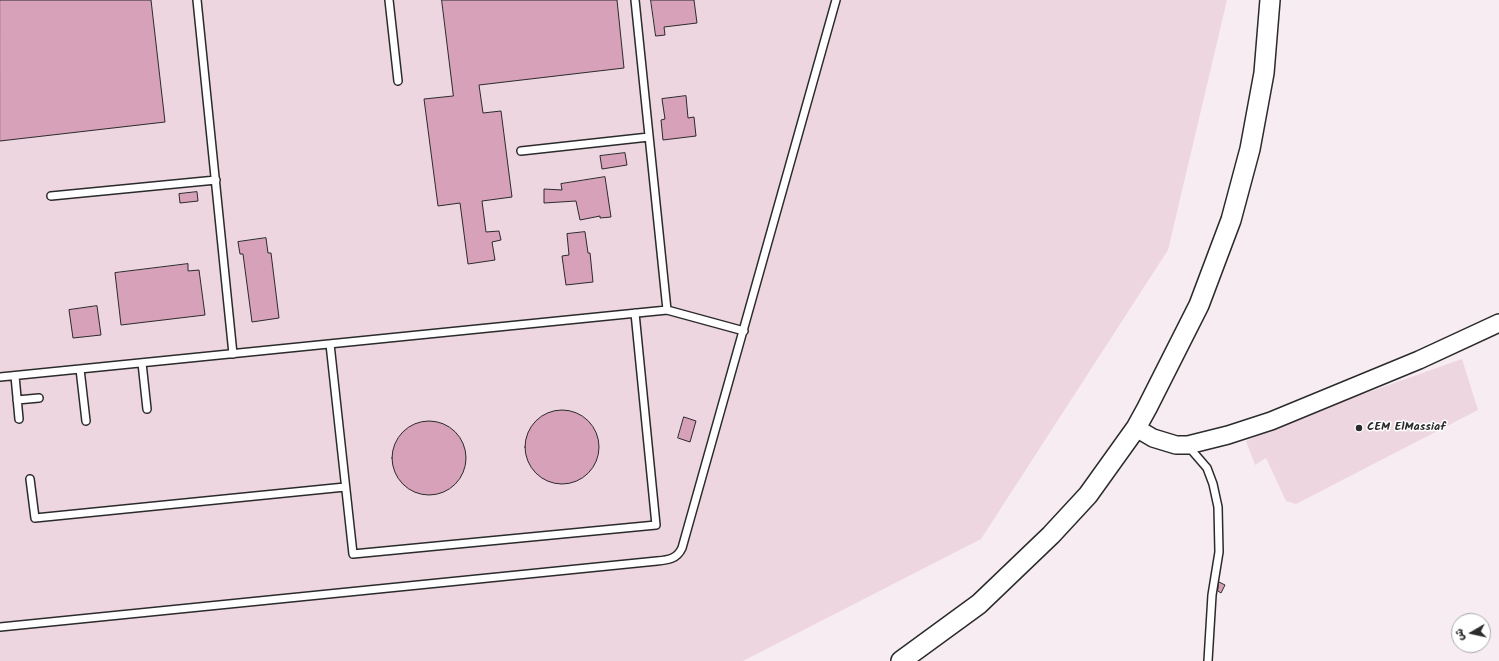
<!DOCTYPE html>
<meta charset="utf-8">
<style>
body{margin:0}
#map{position:relative;width:1499px;height:661px;overflow:hidden;background:#f7ecf1;font-family:Kalam,"Playpen Sans Arabic",sans-serif}
canvas{display:block}
.north{position:absolute;left:1451px;top:613px;width:40px;height:40px;box-sizing:border-box;background:#fff;border:1px solid #aaa;border-radius:50%;rotate:261deg;font-size:11px;font-weight:700;line-height:16px;text-align:center;color:#2b2b2b}
.north::after{content:'';display:block;margin:auto;width:14px;height:18px;background:#2b2b2b;clip-path:polygon(50% 0,100% 100%,50% 72%,0 100%)}
</style>
<div id="map">
<canvas width="1499" height="661"></canvas>
<div class="north">ش</div>
</div>
<script>
const ctx = document.querySelector('canvas').getContext('2d');
ctx.lineJoin = 'round';
function fillPath(path, color) {
  ctx.fillStyle = color;
  ctx.fill(path, 'evenodd');
}
function stroke(path, color, width, dash) {
  ctx.strokeStyle = color;
  ctx.lineWidth = width;
  ctx.lineCap = dash ? 'butt' : 'round';
  ctx.setLineDash(dash || []);
  ctx.stroke(path);
}
function drawText(font, color, halo, rows, align = 'center') {
  ctx.font = font + ' Kalam,sans-serif';
  ctx.lineWidth = 3;
  ctx.setLineDash([]);
  ctx.textBaseline = 'middle';
  ctx.strokeStyle = halo;
  ctx.fillStyle = color;
  for (const [text, x, y, turn = 0] of rows) {
    ctx.save();
    ctx.translate(x, y);
    ctx.rotate((+turn || 0) * Math.PI / 180);
    ctx.textAlign = isNaN(turn) ? turn : align;
    if (halo) ctx.strokeText(text, 0, 0);
    ctx.fillText(text, 0, 0);
    ctx.restore();
  }
}
const built = new Path2D(`
 M 0,0 L 1227,0 L 1168,250 L 981,539 L 743,661 L 0,661 Z
 M 1462,359 L 1478,410 L 1296,504 L 1286,501 L 1266,458 L 1255,465 L 1246,441 L 1304,415 Z`);
const building = new Path2D(`
 M 0,0 L 151,0 L 165,122 L 0,141 Z
 M 442,0 L 617,0 L 624,68 L 479,85 L 483,113 L 501,111 L 512,197 L 482,201 L 486,232 L 499,231 L 501,240 L 492,242 L 495,260 L 468,264 L 460,203 L 438,206 L 424,99 L 453,96 Z
 M 651,0 L 694,0 L 697,23 L 664,27 L 665,35 L 656,36 Z
 M 686,96 L 688,118 L 694,117 L 696,136 L 663,140 L 661,120 L 665,119 L 662,99 Z
 M 625,153 L 627,165 L 602,169 L 600,156 Z
 M 605,177 L 611,217 L 600,218 L 600,216 L 580,220 L 576,201 L 544,203 L 544,189 L 562,190 L 561,184 Z
 M 197,192 L 198,201 L 180,203 L 179,194 Z
 M 585,232 L 588,253 L 590,253 L 593,282 L 566,285 L 562,256 L 569,255 L 567,234 Z
 M 266,238 L 268,253 L 271,253 L 279,318 L 252,322 L 243,254 L 240,254 L 238,242 Z
 M 188,264 L 188,271 L 199,270 L 205,315 L 121,325 L 115,273 Z
 M 97,306 L 101,335 L 73,338 L 69,310 Z
 M525 447a37 37 0 1 1 74 0a37 37 0 1 1-74 0Z
 M 684,417 L 696,421 L 690,442 L 678,438 Z
 M392 458a37 37 0 1 1 74 0a37 37 0 1 1-74 0Z
 M 1219,582 L 1225,585 L 1221,593 L 1218,591 Z`);
const service = new Path2D(`
 M 197,0 L 233,354
 M 389,0 L 398,81
 M 635,0 L 667,310
 M 521,151 L 649,137
 M 51,196 L 216,180
 M 330,344 L 353,554 L 656,525 L 635,313
 M 142,363 L 147,409
 M 80,369 L 86,421
 M 15,376 L 19,419
 M 0,377 L 667,310 L 744,331
 M 17,400 L 39,398
 M 1188,446 L 1207,468 L 1213,484 L 1218,507 L 1219,552 L 1212,595 L 1208,661
 M 30,479 L 35,518 L 345,487
 M 0,627 L 657,561 C 668,560 677,559 682,548 L 836,0`);
const tertiary = new Path2D(`
 M 1136,428 L 1153,438 L 1176,445 L 1188,445 L 1228,435 L 1271,421 L 1419,360 L 1499,323`);
const secondary = new Path2D(`
 M 901,661 L 979,604 L 1051,535 L 1088,495 L 1136,428 L 1147,408 L 1199,305 L 1231,220 L 1250,149 L 1264,73 L 1270,0`);
const markers = [
 [1359,428,4,"#2b2b2b"]
];
const poiNames = [
 ["CEM ElMassiaf",1367,428]
];
fillPath(built, '#edd6e0');
fillPath(building, '#d6a1b9');
stroke(building, '#2b2b2b', 1);
stroke(service, '#2b2b2b', 10);
stroke(tertiary, '#2b2b2b', 20);
stroke(secondary, '#2b2b2b', 22);
stroke(service, '#fff', 7);
stroke(tertiary, '#fff', 17);
stroke(secondary, '#fff', 19);
for (const [x, y, r, color] of markers) {
  const dot = new Path2D();
  dot.arc(x, y, r, 0, 2 * Math.PI);
  ctx.fillStyle = color;
  ctx.fill(dot);
  stroke(dot, '#fff', 1.5);
}
drawText('bold 12px', '#2b2b2b', '#fff', poiNames, 'left');
</script>
